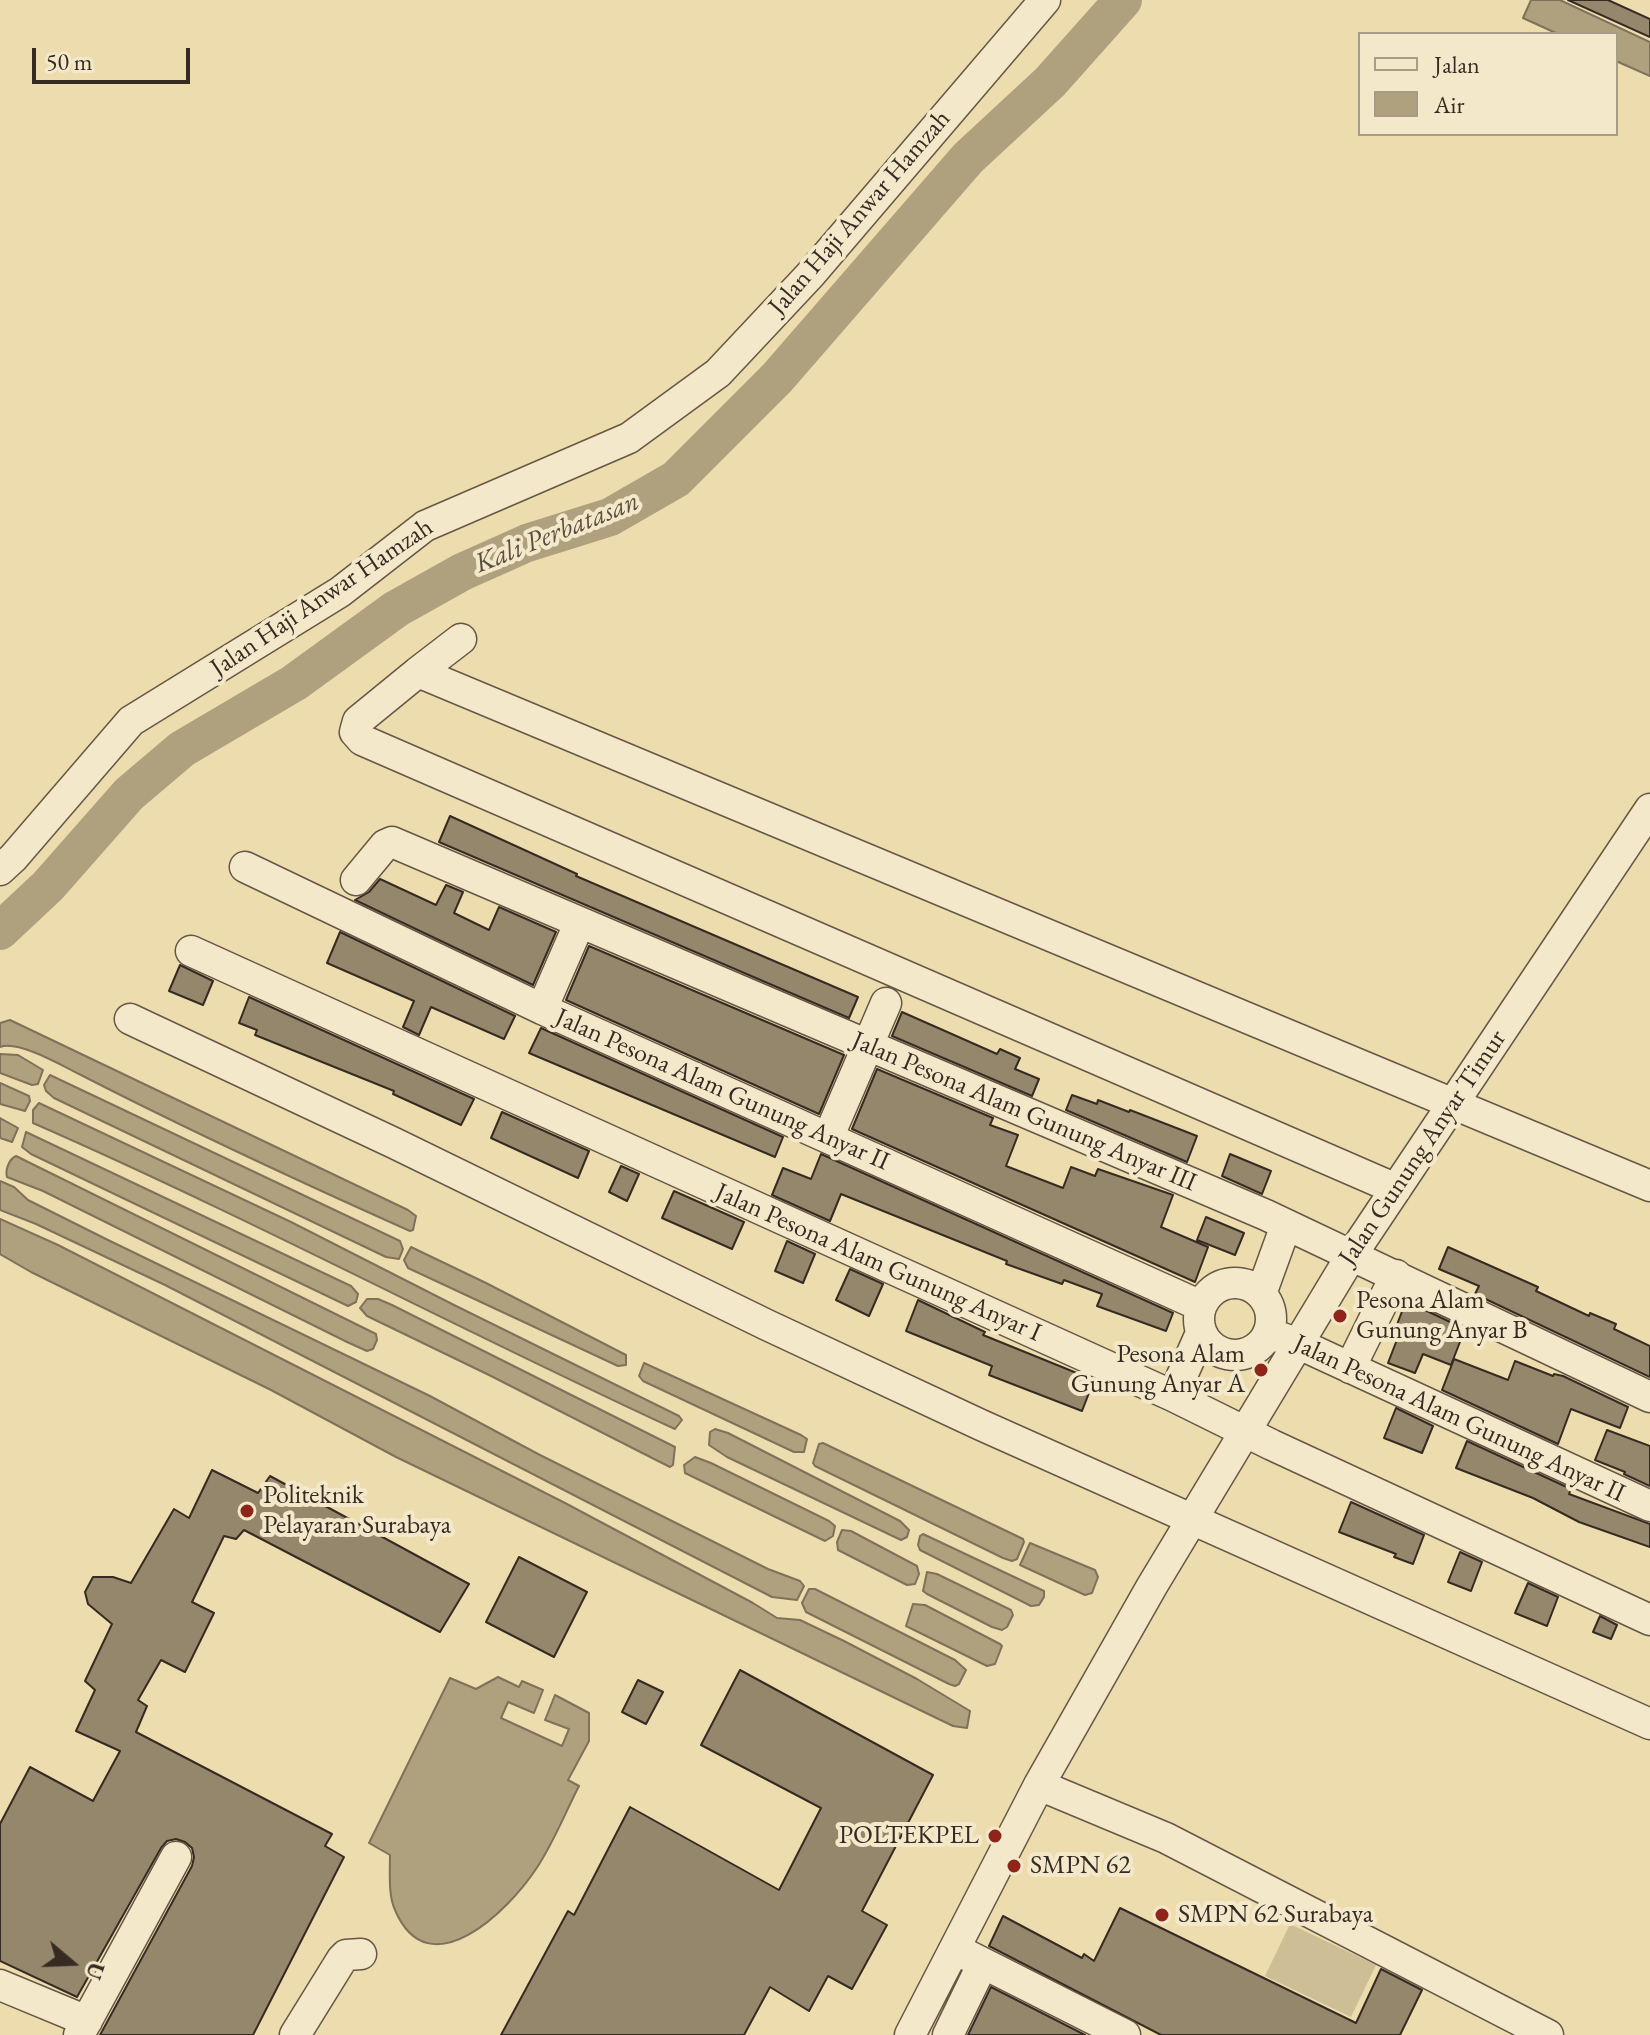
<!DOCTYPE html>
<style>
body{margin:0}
#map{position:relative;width:1650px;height:2035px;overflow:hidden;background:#eddcad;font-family:"EB Garamond",serif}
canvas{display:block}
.legend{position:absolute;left:1358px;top:32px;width:260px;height:104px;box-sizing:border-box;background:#f3e8ca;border:2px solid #a79c87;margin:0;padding:10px 14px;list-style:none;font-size:24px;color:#362b23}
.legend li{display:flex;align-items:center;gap:16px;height:40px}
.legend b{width:40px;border:2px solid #a79c87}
.north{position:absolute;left:32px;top:1923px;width:80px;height:80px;-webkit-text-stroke:6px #f3e8ca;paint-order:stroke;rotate:109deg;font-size:22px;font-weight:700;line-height:32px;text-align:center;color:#362b23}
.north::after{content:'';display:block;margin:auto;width:28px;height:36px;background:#362b23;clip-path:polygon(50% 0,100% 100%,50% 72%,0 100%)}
.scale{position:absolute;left:32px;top:48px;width:158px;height:36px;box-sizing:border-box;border:4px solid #362b23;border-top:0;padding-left:10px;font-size:24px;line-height:28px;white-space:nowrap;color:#362b23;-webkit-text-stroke:6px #f3e8ca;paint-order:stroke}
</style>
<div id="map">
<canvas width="1650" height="2035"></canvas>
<ul class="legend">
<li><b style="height:10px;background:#f3e8ca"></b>Jalan</li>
<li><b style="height:22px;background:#afa07e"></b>Air</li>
</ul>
<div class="north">U</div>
<div class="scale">50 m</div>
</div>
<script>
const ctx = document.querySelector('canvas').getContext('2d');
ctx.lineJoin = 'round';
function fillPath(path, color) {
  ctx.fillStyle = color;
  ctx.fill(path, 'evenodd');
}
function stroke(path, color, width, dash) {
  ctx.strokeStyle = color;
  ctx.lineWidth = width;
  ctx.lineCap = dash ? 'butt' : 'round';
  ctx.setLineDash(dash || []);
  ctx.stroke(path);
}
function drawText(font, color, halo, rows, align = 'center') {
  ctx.font = font + ' "EB Garamond",serif';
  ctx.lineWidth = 8;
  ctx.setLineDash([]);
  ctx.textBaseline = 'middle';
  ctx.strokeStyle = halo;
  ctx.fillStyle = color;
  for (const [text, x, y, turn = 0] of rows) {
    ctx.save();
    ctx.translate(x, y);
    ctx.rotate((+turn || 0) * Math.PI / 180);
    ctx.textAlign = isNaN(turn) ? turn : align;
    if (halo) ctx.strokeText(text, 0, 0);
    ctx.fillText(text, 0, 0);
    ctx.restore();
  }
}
const green = new Path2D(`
 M 1290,1924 L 1376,1965 L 1351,2017 L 1265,1976 Z`);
const water = new Path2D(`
 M 1531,0 L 1560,0 L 1650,42 L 1650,76 L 1616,61 L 1616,34 L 1558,34 L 1523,18 Z
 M 10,1020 L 408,1210 L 416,1216 L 413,1230 L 410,1231 C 298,1181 188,1130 79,1074 C 61,1065 18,1040 0,1047 L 0,1023 Z
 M 0,1054 L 18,1055 L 43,1070 L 38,1084 L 32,1085 L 0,1073 Z
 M 50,1075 L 400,1241 L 403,1249 L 399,1259 L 386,1257 L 54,1098 L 46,1091 L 44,1085 Z
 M 0,1083 L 29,1096 L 30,1101 L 25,1111 L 0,1104 Z
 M 39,1103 L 291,1222 L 454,1305 L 679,1416 L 682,1420 L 675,1429 C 460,1330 250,1218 33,1123 L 33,1110 Z
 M 0,1118 L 18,1128 L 12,1142 L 0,1138 Z
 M 26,1132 L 351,1286 L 358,1294 L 356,1302 L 348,1306 L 31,1154 L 22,1147 Z
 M 16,1156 L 376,1334 L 377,1340 L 373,1349 L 367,1351 L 347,1342 L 43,1191 L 7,1177 C 5,1170 9,1159 16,1156 Z
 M 0,1181 L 14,1187 L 28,1200 L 108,1240 L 430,1396 L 538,1454 L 768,1569 L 800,1581 L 804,1586 L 797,1600 L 772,1597 L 165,1285 L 36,1224 L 0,1210 Z
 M 0,1219 L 58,1245 L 565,1503 L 753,1603 L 777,1618 L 800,1620 L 844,1641 L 917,1679 L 970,1711 L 967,1728 L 953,1726 L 396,1457 L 271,1390 L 31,1272 L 0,1254 Z
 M 411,1247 L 486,1283 L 626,1355 L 626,1365 L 618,1366 L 408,1268 L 404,1260 Z
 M 367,1299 L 378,1299 L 392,1305 L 675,1447 L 673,1465 L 670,1467 L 660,1462 L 489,1375 L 367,1316 L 360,1308 Z
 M 644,1363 L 801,1435 L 807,1439 L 804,1452 L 794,1452 L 643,1381 L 639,1376 Z
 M 715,1429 L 728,1433 L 900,1521 L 909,1530 L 907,1537 L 901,1540 L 727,1457 L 709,1445 L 710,1432 Z
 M 823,1443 L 1023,1539 L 1024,1542 L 1017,1559 L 1012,1561 L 1003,1558 L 815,1466 L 813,1463 L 819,1444 Z
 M 695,1457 L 711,1463 L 829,1521 L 835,1526 L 833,1536 L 825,1541 L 685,1473 L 684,1465 Z
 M 842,1530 L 851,1531 L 917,1566 L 919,1574 L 915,1584 L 907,1585 L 838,1550 L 837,1542 Z
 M 923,1534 L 1044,1591 L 1044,1597 L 1039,1605 L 1031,1606 L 920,1550 L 918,1545 L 920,1536 Z
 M 1030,1543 L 1095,1570 L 1098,1577 L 1092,1593 L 1085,1595 L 1020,1565 Z
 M 927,1572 L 937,1574 L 1011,1610 L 1013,1615 L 1007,1627 L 1002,1630 L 992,1627 L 927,1594 L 923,1591 Z
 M 809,1589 L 815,1589 L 955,1660 L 966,1670 L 959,1684 L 955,1686 L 949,1684 L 806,1612 L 802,1603 Z
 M 913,1604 L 925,1605 L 1000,1644 L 1002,1646 L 995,1664 L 987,1666 L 906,1626 Z
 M 498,1677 L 519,1687 L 522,1681 L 543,1690 L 534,1713 L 508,1702 L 501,1718 L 562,1746 L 569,1729 L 545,1720 L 555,1695 L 589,1713 L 589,1741 L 568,1780 L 579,1786 C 565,1813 553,1844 536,1869 C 509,1910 429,1990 395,1910 C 388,1895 390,1872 390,1855 L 369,1843 L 450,1678 L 476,1689 Z`);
const river = new Path2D(`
 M 0,931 L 48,886 L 129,794 L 182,749 L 294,683 L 396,609 L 462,572 L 527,543 L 610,517 L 676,479 L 777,378 L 968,158 L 1050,82 L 1123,0`);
const building = new Path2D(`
 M 1568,0 L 1608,0 L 1650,19 L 1650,37 Z
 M 450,816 L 577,874 L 576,876 L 858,997 L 849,1018 L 439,842 Z
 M 380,879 L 436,905 L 446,885 L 463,892 L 454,913 L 489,930 L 499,907 L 556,932 L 533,985 L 355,900 L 369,892 Z
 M 340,932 L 515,1016 L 504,1039 L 431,1007 L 419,1035 L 403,1027 L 414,1001 L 327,963 Z
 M 589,946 L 844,1055 L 819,1114 L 566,1000 Z
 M 180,965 L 213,981 L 203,1005 L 169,991 Z
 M 249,997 L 474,1099 L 461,1125 L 393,1094 L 394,1091 L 255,1035 L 257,1030 L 239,1023 Z
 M 902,1012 L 997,1054 L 1000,1049 L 1020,1058 L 1015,1069 L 1039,1079 L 1032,1096 L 892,1036 Z
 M 541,1028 L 783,1137 L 775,1157 L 529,1053 Z
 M 877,1069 L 993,1118 L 990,1125 L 1018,1135 L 1006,1166 L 1063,1188 L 1071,1167 L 1095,1176 L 1098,1169 L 1173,1195 L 1161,1227 L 1208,1247 L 1195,1282 L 852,1129 Z
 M 1072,1095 L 1097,1104 L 1098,1100 L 1129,1112 L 1130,1110 L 1197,1136 L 1187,1162 L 1066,1110 Z
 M 502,1112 L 589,1151 L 578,1178 L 491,1138 Z
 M 821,1154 L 1173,1313 L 1166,1331 L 1097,1306 L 1102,1294 L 1064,1280 L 1062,1284 L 1006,1264 L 1007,1261 L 841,1194 L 830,1221 L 772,1195 L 783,1168 L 811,1179 Z
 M 1230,1154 L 1271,1171 L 1262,1194 L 1222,1176 Z
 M 621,1166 L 639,1174 L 627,1201 L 609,1192 Z
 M 674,1191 L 744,1222 L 732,1249 L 662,1218 Z
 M 1206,1217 L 1244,1233 L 1235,1255 L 1197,1240 Z
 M 787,1241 L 815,1254 L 803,1283 L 775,1271 Z
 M 1448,1247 L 1538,1287 L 1536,1291 L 1589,1316 L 1590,1313 L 1616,1324 L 1614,1329 L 1650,1346 L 1650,1377 L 1475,1294 L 1479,1286 L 1439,1269 Z
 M 850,1269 L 883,1284 L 869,1316 L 836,1300 Z
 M 918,1300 L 985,1332 L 983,1335 L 1094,1380 L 1082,1411 L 989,1375 L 992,1366 L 906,1331 Z
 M 1406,1301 L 1465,1329 L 1451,1365 L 1423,1354 L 1415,1373 L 1388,1363 L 1398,1337 L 1393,1335 Z
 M 1454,1359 L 1508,1380 L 1515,1361 L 1553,1376 L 1554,1374 L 1563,1376 L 1628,1407 L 1620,1428 L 1571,1409 L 1558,1444 L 1442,1390 Z
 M 1396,1408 L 1433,1426 L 1422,1453 L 1384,1438 Z
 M 1607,1430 L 1650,1446 L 1650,1486 L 1624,1474 L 1625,1472 L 1595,1460 Z
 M 1467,1441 L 1571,1489 L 1569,1494 L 1650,1524 L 1650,1547 L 1579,1522 L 1533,1498 L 1456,1468 Z
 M 212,1470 L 258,1493 L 270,1476 L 469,1584 L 440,1632 L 244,1530 L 236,1539 L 224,1536 L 192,1602 L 214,1613 L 185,1672 L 161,1660 L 138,1700 L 147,1706 L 136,1732 L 332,1834 L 325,1846 L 344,1857 L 253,2035 L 100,2035 L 192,1866 L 194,1857 L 192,1848 L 185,1842 L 176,1839 L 167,1841 L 161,1848 L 77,1997 L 0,1961 L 0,1824 L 30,1767 L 93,1801 L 120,1751 L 76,1731 L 95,1690 L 85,1681 L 112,1624 L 88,1604 L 85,1592 L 93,1577 L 113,1577 L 131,1583 L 174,1509 L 189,1518 Z
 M 1351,1502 L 1424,1535 L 1413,1564 L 1394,1557 L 1396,1554 L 1339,1532 Z
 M 1460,1552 L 1482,1562 L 1471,1591 L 1448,1582 Z
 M 519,1557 L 587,1592 L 554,1657 L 486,1622 Z
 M 1528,1583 L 1558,1597 L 1547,1626 L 1515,1613 Z
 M 1600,1616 L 1617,1625 L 1611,1639 L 1593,1632 Z
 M 740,1670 L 933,1775 L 862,1911 L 887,1925 L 852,1989 L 828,1976 L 809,2011 L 770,1987 L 744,2035 L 501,2035 L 568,1911 L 574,1915 L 630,1807 L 779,1890 L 821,1808 L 701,1745 Z
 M 638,1680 L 663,1692 L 646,1724 L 622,1712 Z
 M 1120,1908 L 1356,2023 L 1381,1969 L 1422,1990 L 1400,2035 L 1161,2035 L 989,1946 L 1003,1916 L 1082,1958 L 1084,1954 L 1094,1961 Z
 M 991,1987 L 1085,2035 L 968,2035 Z`);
const minor = new Path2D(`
 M 418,672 L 461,639
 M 245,867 L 542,1009 L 1201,1306
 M 0,870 L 13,858 L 131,721 L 340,592 L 425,526 L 629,438 L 718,373 L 810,275 L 1045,0
 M 356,880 L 385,845 L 392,842 L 1266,1215 L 1650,1397
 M 191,951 L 1173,1396 L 1272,1445 L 1650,1620
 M 542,1009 L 579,924
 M 130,1019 L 394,1143 L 767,1325 L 981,1425 L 1650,1724
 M 828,1138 L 886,1003
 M 1396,1189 L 362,740 L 355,732 L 358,721 L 418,672 L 1650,1186
 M1199 1319a36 36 0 1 1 72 0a36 36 0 1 1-72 0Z
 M 1261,1294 L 1286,1225
 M 1268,1333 L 1299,1344 L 1650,1506
 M 1350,1368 L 1396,1275
 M 1173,1396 L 1201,1333
 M 1039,1785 L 1166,1838 L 1548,2035
 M 955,1949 L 1125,2035
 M 0,1985 L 87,2021
 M 79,2035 L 176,1857
 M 295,2035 L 342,1959 L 346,1955 L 361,1954
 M 910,2035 L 1039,1785 L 1152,1586 L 1351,1256 L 1650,809
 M 948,2035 L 983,1963`);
const markers = [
 [1340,1316,8,"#8f2418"],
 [1261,1370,8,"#8f2418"],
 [247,1511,8,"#8f2418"],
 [995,1836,8,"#8f2418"],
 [1014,1866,8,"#8f2418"],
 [1162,1915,8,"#8f2418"]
];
const streetNames = [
 ["Jalan Haji Anwar Hamzah",860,213,-49],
 ["Jalan Haji Anwar Hamzah",322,598,-34],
 ["Jalan Pesona Alam Gunung Anyar II",722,1090,24],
 ["Jalan Pesona Alam Gunung Anyar III",1024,1112,23],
 ["Jalan Gunung Anyar Timur",1423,1148,-56],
 ["Jalan Pesona Alam Gunung Anyar I",878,1263,24],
 ["Jalan Pesona Alam Gunung Anyar II",1459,1419,25]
];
const poiNames = [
 ["Pesona Alam",1356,1301],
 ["Gunung Anyar B",1356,1331],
 ["Pesona Alam",1245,1355,"right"],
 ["Gunung Anyar A",1245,1385,"right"],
 ["Politeknik",263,1496],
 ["Pelayaran Surabaya",263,1526],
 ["POLTEKPEL",979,1836,"right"],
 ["SMPN 62",1030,1866],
 ["SMPN 62 Surabaya",1178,1915]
];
const waterNames = [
 ["Kali Perbatasan",557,533,-22]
];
fillPath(green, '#cebe96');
fillPath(water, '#afa07e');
stroke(water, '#7f715a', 2);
stroke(river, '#afa07e', 38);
fillPath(building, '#95876b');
stroke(building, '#362b23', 2);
stroke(minor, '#645746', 33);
stroke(minor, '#f3e8ca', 30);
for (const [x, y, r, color] of markers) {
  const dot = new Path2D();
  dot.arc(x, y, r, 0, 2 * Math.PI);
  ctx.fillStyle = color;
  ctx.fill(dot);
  stroke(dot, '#f3e8ca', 3);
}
drawText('26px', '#362b23', '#f3e8ca', streetNames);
drawText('26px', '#362b23', '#f3e8ca', poiNames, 'left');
drawText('italic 28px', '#5a4e3e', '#f3e8ca', waterNames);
</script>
